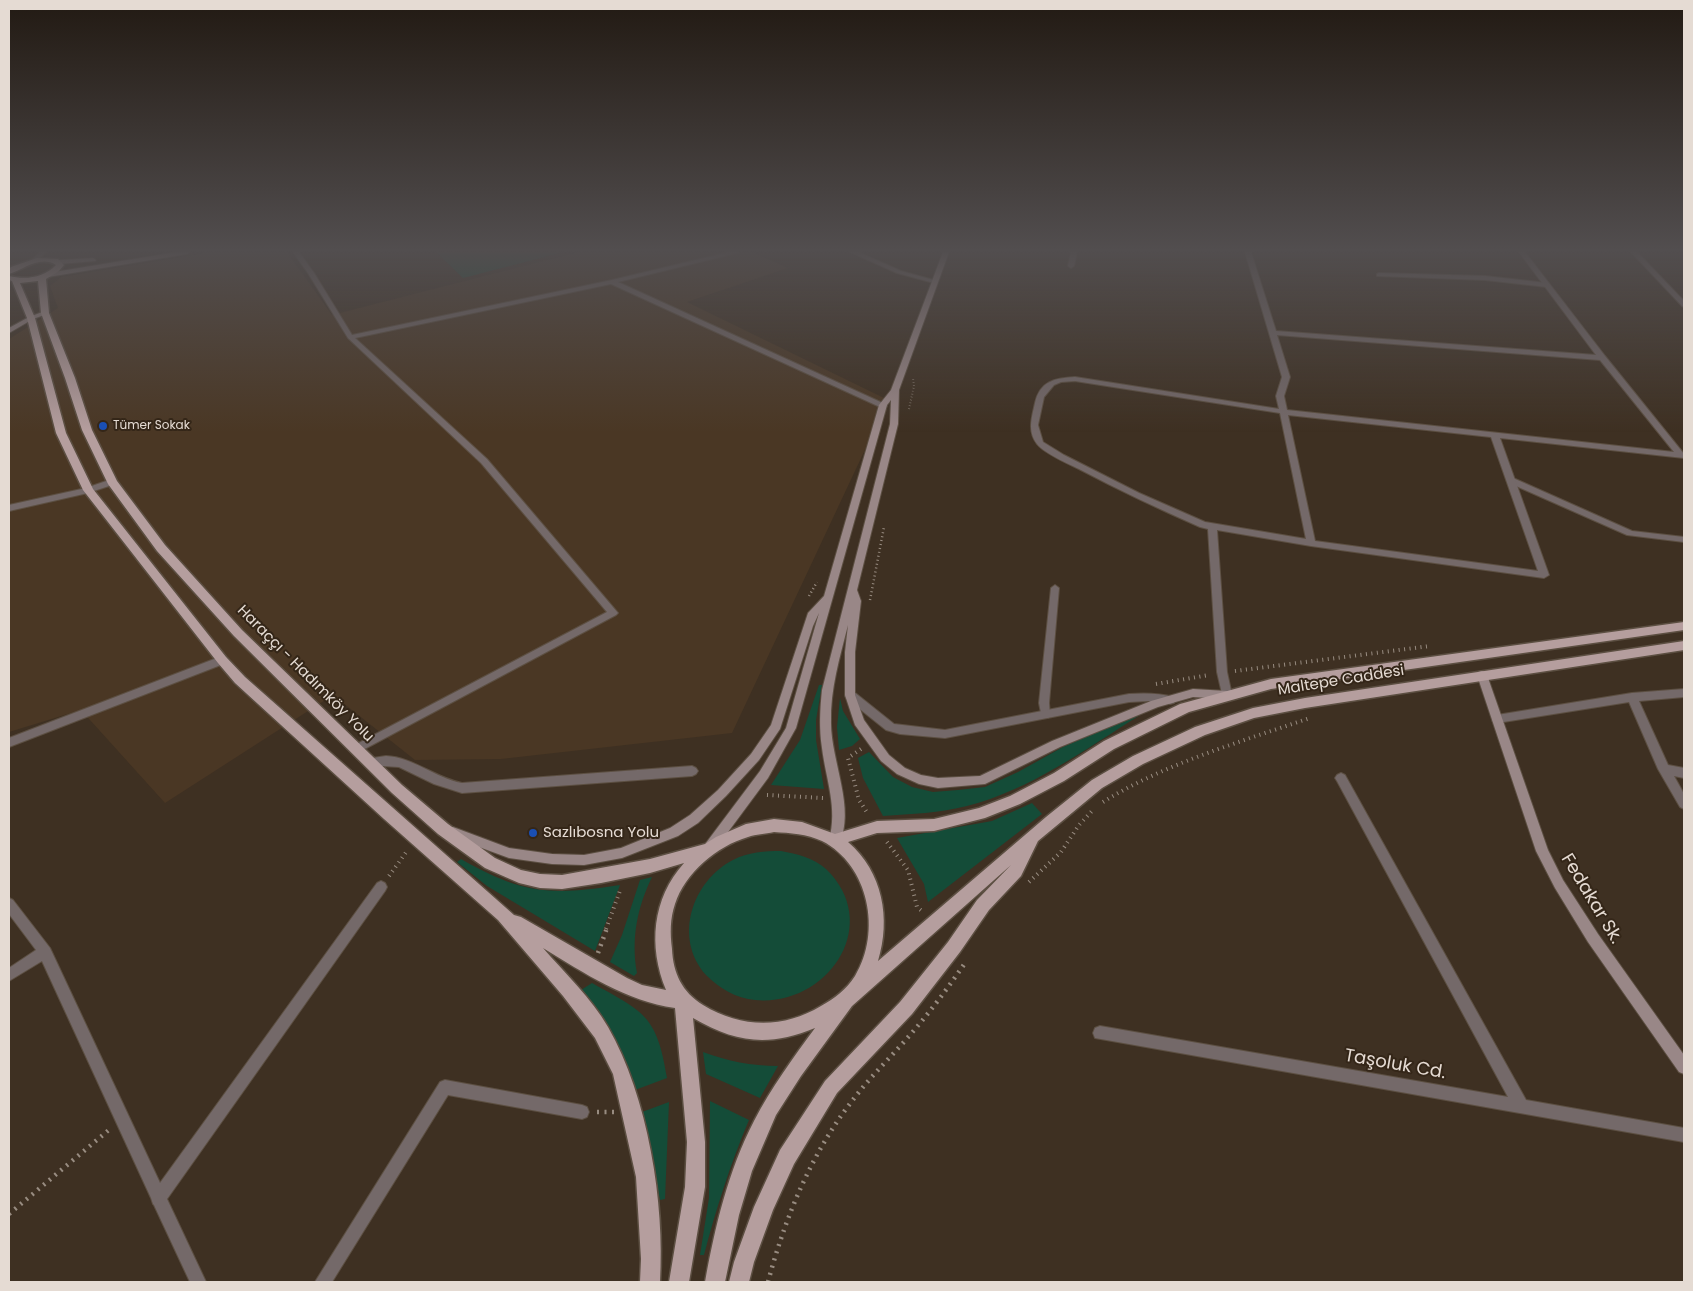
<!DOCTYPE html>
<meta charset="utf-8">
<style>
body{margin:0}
#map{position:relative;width:1693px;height:1291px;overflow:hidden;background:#3e3022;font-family:Poppins,sans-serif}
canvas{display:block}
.frame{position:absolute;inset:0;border:10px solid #e5dbd3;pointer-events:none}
</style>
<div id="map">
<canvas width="1693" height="1291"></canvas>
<div class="frame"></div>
</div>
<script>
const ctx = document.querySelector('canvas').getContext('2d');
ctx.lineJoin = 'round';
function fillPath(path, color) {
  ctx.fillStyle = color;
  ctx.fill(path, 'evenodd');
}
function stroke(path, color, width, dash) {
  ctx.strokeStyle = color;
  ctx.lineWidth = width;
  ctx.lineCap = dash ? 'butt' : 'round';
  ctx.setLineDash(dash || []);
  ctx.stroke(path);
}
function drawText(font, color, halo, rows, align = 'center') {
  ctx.font = font + ' Poppins,sans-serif';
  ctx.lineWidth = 4;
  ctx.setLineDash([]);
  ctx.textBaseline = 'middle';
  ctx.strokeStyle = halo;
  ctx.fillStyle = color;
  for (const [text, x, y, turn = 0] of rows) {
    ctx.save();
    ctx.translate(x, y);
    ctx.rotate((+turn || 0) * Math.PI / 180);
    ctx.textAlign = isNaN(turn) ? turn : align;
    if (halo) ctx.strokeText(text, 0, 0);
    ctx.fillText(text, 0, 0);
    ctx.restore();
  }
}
const built = new Path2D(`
 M 210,252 L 287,252 L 332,315 L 578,252 L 753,252 L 788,268 L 687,302 L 886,399 L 870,439 L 732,733 L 501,759 L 415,760 L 333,695 L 165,803 L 81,710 L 9,732 L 9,339 L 58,308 L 50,286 L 61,277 Z`);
const green = new Path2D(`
 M 436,252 L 564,252 L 463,278 Z
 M 819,685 L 822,685 L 816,720 L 816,740 L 824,789 L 771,785 L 800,740 Z
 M 840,698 L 843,711 L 860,739 L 852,746 L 839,750 L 837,727 Z
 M 1140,715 C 1086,749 1030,790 967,806 C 940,813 911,814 883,816 L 863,778 L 858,758 L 869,752 L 893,777 L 912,787 L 933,792 L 958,790 L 985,787 L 1018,772 L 1063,747 L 1124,720 Z
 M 1032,803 L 1042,814 L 928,902 L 924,884 L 897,838 L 992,821 Z
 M 781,851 C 797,854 814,858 826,869 C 884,925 827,1007 755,1000 C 736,998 720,989 706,975 C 673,938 692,881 733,860 C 748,852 765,851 781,851 Z
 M 461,859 C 522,894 551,896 620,885 L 595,951 L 487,886 L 457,862 Z
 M 652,877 C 637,908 631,939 637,973 L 634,976 L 610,962 L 622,935 L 640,880 Z
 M 592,983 C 644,1012 657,1015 667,1078 L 635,1090 C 620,1049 607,1025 581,990 Z
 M 703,1052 C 728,1061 751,1066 778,1066 L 760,1098 L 706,1074 Z
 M 710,1101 L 749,1120 C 730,1165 716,1209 704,1255 L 700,1255 L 709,1198 Z
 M 669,1102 L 665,1199 L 660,1200 L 642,1112 Z`);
const pathFar3 = new Path2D(`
 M 909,409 L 914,386 L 913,378`);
const pathFar2 = new Path2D(`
 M 809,596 L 817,582
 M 870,600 L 884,527`);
const pathFar1 = new Path2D(`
 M 1235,671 L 1430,646
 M 1156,684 L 1209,675
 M 861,749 L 848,758 L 859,800 L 868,814
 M 767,795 L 823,798
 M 1103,802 C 1166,763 1240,742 1310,718
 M 887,842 L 908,870 L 917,907 L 922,911
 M 389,876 L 407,851
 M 1029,882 L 1061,852 L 1079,825 L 1093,810
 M 606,929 L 621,888`);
const path = new Path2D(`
 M 598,953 L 607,928
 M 597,1112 L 614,1112
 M 9,1214 L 110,1129
 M 768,1282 C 785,1218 811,1154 852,1101 C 870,1077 891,1057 910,1035 C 930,1012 948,988 965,963`);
const service = new Path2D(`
 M 1379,273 L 1485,276 L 1547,283 L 1550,285 L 1547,287 L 1485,280 L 1377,276 L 1377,274 Z
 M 1507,478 L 1513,478 L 1632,531 L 1684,537 L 1684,542 L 1627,535 L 1507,482 Z
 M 1055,585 L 1059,588 L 1049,703 L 1050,715 L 1048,718 L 1042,718 L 1039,703 L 1051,588 Z`);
const minor = new Path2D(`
 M 293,252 L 299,252 L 314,273 L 352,335 L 612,280 L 729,252 L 738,252 L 737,253 L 618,282 L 887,405 L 886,407 L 880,407 L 611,284 L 355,338 L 487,459 L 618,613 L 616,615 L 357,753 L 353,752 L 351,749 L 353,746 L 607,612 L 481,463 L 348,338 L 308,273 Z
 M 850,252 L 858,252 L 901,271 L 937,281 L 934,283 L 897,273 Z
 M 1071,252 L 1077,252 L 1074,266 L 1071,268 L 1068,266 Z
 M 1245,252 L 1251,252 L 1276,331 L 1596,355 L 1519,252 L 1525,252 L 1605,356 L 1684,454 L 1684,458 L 1500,438 L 1549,575 L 1544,578 L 1311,546 L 1217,530 L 1227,672 L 1232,695 L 1231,698 L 1223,698 L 1217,672 L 1208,529 L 1200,527 C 1159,509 1119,490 1079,469 C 1068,464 1044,453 1037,444 C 1027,431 1032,417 1035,403 C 1040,381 1055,378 1075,377 L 1279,409 L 1276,396 L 1282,377 ZM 1277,335 L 1600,360 L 1674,452 L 1287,410 L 1284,396 L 1290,377 ZM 1075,381 L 1280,413 L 1306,539 L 1205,522 L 1139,493 L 1064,455 L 1043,442 L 1038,425 L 1044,397 L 1054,385 L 1061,382 ZM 1288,415 L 1491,437 L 1538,571 L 1315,541 Z
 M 1631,252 L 1637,252 L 1684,301 L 1684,307 L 1682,306 Z
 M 112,479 L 115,480 L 115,484 L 88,493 L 9,511 L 9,505 L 86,488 Z
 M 222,656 L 226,657 L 227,660 L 226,663 L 9,747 L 9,738 Z
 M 1684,689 L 1684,697 L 1639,701 L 1668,765 L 1684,768 L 1684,778 L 1674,776 L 1684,794 L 1684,809 L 1680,807 L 1658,769 L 1629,702 L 1497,723 L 1493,722 L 1492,719 L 1493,716 L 1497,715 L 1632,693 Z
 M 850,691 L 854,692 L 894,724 L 945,730 L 1129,694 C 1144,693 1159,693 1174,697 L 1175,700 L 1174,703 L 1170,704 L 1148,701 L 1129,702 L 945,738 L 900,734 L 886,730 L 846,698 L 845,695 L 846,692 Z
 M 386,756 C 413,757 435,778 462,783 L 692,766 L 696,768 L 698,771 L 696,774 L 692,776 L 462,793 L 434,784 L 399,767 L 366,765 L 364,762 L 366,759 Z
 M 1341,773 L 1345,775 L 1526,1100 L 1684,1128 L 1684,1142 L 1095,1038 L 1093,1033 L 1095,1028 L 1100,1026 L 1508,1097 L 1337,781 L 1335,778 L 1337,775 Z
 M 381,881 L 385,883 L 387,887 L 385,891 L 167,1199 L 206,1282 L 190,1282 L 154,1205 L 153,1204 L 151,1198 L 42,961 L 9,981 L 9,968 L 36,950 L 9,914 L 9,898 L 13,900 L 50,948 L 160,1183 L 377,883 Z
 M 445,1080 L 582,1105 L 587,1107 L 589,1112 L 587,1117 L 582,1119 L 448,1095 L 332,1282 L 315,1282 L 440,1082 Z`);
const tertiary = new Path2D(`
 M 40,252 L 46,252 L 36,262 L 32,262 L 32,260 Z`);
const secondary = new Path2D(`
 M 177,252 L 190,252 L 187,254 L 48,277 L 45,275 L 48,273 Z
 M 943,252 L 949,252 L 899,390 L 898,424 L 857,590 L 861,601 L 855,652 L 855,695 L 864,720 L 889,755 L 905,768 L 921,775 L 938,778 L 980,776 L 1052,741 L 1151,701 L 1193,689 L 1227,691 L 1231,692 L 1232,695 L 1231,698 L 1227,699 L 1193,697 L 1158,707 L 1060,747 L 985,784 L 938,788 L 919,784 L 897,774 L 881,761 L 855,725 L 845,695 L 845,652 L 848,625 C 840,657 830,689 831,723 C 831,761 856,809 839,844 L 835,845 L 831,844 L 829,840 C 838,808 826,780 822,748 C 819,729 820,709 822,690 L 890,424 L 891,400 L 887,405 L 796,728 L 768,778 L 714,851 L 710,852 L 706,851 L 704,847 L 706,843 L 760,771 L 786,728 L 819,613 L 813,626 L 780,729 L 759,760 L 726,796 L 698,823 L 678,836 L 622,858 L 584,865 L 552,864 L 509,858 L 449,836 L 447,832 L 449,828 L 453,827 L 509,848 L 552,854 L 584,855 L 621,848 L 670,828 L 690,815 L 718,790 L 751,754 L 771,725 L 808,613 L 824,596 L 879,405 L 891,390 Z
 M 93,258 L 96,260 L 95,261 L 59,264 L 56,262 L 59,260 Z
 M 45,311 L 47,312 L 47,314 L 33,319 L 9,333 L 9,328 L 29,317 Z
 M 1482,671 L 1486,672 L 1487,675 L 1548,850 L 1563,880 L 1598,934 L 1684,1055 L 1684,1074 L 1679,1072 L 1588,942 L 1555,888 L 1536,851 L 1477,675 L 1478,672 Z`);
const primary = new Path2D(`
 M 37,258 L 58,259 L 64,265 L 59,271 L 46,279 L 49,313 L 75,378 L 92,430 L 117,481 L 165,545 L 242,630 L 402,785 L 448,824 L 495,858 L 521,870 L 540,874 L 562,875 L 650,859 L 705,844 L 716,837 L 746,824 L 774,819 L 802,822 L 835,834 L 877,821 L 934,819 L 979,808 L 1010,796 L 1054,773 L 1104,741 L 1180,704 L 1271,679 L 1684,622 L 1684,630 L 1271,689 L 1189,712 L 1114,749 L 1064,781 L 1020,804 L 985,818 L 934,831 L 877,833 L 848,842 C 883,872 891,919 878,961 L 1046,817 L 1092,780 L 1133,756 L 1195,727 L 1253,708 L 1305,698 L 1684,641 L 1684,650 L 1305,708 L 1254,718 L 1205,735 L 1143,764 L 1102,788 L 1038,841 L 1021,876 L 989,910 L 960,952 L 912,1014 L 837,1093 L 794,1164 L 773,1210 L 754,1262 L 749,1282 L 729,1282 L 734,1262 L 754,1207 L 780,1150 L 825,1081 L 900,1002 L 948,942 L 977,900 L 1011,865 L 852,1006 L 801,1076 L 776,1115 L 752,1171 L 739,1215 L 725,1282 L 705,1282 C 715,1227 728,1171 754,1121 C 771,1088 793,1058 815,1028 C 769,1047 736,1043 693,1018 L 705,1142 L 705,1187 L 689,1282 L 669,1282 L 685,1187 L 687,1142 L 675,1008 C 626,1001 584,973 543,948 C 564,972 592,999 608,1027 C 648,1097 665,1203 660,1282 L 640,1282 L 641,1259 L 636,1177 L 613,1074 L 595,1038 L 563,996 L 498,920 L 384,819 L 235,683 L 218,663 L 83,490 L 56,433 L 27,318 L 12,281 L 9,280 L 9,276 C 25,280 44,278 56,265 C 40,255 23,270 9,274 L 9,269 L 11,267 ZM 38,281 L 41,313 L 65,378 L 82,430 L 108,484 L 157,551 L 234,636 L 392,793 L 438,834 L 485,868 L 519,883 L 540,888 L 562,889 L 601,883 L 650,873 L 684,863 C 652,899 648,946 666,990 L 642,985 L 627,978 L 521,917 L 514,915 L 245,677 L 226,657 L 93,489 L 66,433 L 35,318 L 20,283 ZM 774,832 C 790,833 807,834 822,841 C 869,865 882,932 855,976 C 846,990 835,998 821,1006 C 783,1029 741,1028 703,1005 C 682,992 673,973 672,949 C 670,933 670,919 675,904 C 685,873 717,846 748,837 C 756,834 765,834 774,832 Z`);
const markers = [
 [103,426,5,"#1a4fb4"],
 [533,833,5,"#1a4fb4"]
];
const farPoinames = [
 ["Tümer Sokak",113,426]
];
const streetNames = [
 ["Haraççı - Hadımköy Yolu",305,674,45],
 ["Maltepe Caddesi",1341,681,-9]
];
const poiNames = [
 ["Sazlıbosna Yolu",543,833]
];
const nearStreetnames = [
 ["Fedakar Sk.",1591,899,59],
 ["Taşoluk Cd.",1395,1065,10]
];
fillPath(built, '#4a3724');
fillPath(green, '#144c38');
stroke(service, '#5c4f42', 2);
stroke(minor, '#5c4f42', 2);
stroke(tertiary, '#5c4f42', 2);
stroke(secondary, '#5c4f42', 2);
stroke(primary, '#5c4f42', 3);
stroke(pathFar3, '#988c81', 2, [0.5, 2.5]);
stroke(pathFar2, '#988c81', 2.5, [1, 3]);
stroke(pathFar1, '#988c81', 4, [1, 4.5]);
stroke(path, '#988c81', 4.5, [2, 5.5]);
fillPath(service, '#746969');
fillPath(minor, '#746969');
fillPath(tertiary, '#746969');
fillPath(secondary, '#998787');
fillPath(primary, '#b59e9e');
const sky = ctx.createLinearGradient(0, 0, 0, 432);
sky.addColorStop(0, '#221a13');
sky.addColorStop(0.58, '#524e4f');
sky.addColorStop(1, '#524e4f00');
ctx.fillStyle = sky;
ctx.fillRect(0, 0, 1693, 432);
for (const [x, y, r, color] of markers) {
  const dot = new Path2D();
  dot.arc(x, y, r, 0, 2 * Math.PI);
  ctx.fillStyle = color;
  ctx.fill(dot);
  stroke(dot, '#342618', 2);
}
drawText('12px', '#e5dbd3', '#342618', farPoinames, 'left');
drawText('15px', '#e5dbd3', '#342618', streetNames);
drawText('15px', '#e5dbd3', '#342618', poiNames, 'left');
drawText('18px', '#e5dbd3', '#342618', nearStreetnames);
</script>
